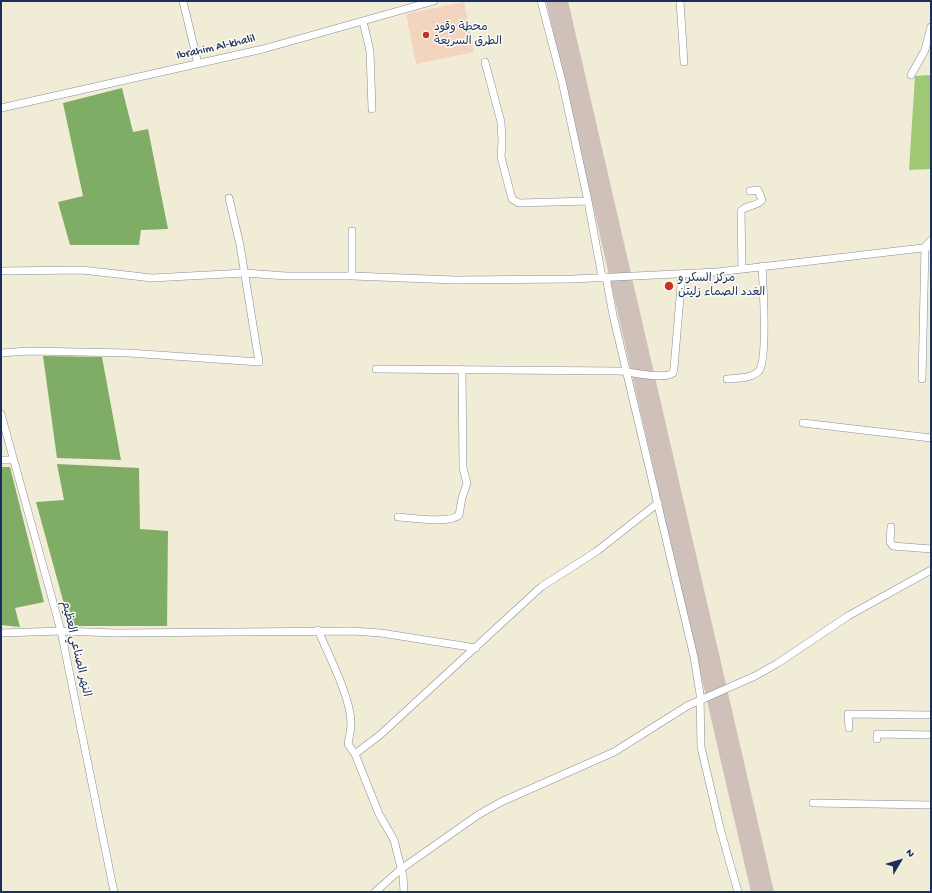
<!DOCTYPE html>
<meta charset="utf-8">
<style>
body{margin:0}
#map{position:relative;width:932px;height:893px;overflow:hidden;background:#f1ecd5;font-family:"Gochi Hand",sans-serif}
canvas{display:block}
.frame{position:absolute;inset:0;border:2px solid #1b2f5e;pointer-events:none}
.north{position:absolute;left:880px;top:841px;width:40px;height:40px;-webkit-text-stroke:3px #fdfcf7;paint-order:stroke;rotate:52deg;font-size:11px;font-weight:700;line-height:16px;text-align:center;color:#1b2f5e}
.north::after{content:'';display:block;margin:auto;width:14px;height:18px;background:#1b2f5e;clip-path:polygon(50% 0,100% 100%,50% 72%,0 100%)}
</style>
<div id="map">
<canvas width="932" height="893"></canvas>
<div class="frame"></div>
<div class="north">N</div>
</div>
<script>
const ctx = document.querySelector('canvas').getContext('2d');
ctx.lineJoin = 'round';
function fillPath(path, color) {
  ctx.fillStyle = color;
  ctx.fill(path, 'evenodd');
}
function stroke(path, color, width, dash) {
  ctx.strokeStyle = color;
  ctx.lineWidth = width;
  ctx.lineCap = dash ? 'butt' : 'round';
  ctx.setLineDash(dash || []);
  ctx.stroke(path);
}
function drawText(font, color, halo, rows, align = 'center') {
  ctx.font = font + ' "Gochi Hand","Playpen Sans Arabic",sans-serif';
  ctx.lineWidth = 3;
  ctx.setLineDash([]);
  ctx.textBaseline = 'middle';
  ctx.strokeStyle = halo;
  ctx.fillStyle = color;
  for (const [text, x, y, turn = 0] of rows) {
    ctx.save();
    ctx.translate(x, y);
    ctx.rotate((+turn || 0) * Math.PI / 180);
    ctx.textAlign = isNaN(turn) ? turn : align;
    if (halo) ctx.strokeText(text, 0, 0);
    ctx.fillText(text, 0, 0);
    ctx.restore();
  }
}
const built = new Path2D(`
 M 464,2 L 474,52 L 416,64 L 406,14 Z`);
const industrial = new Path2D(`
 M 546,1 L 568,1 L 774,892 L 751,892 Z`);
const green = new Path2D(`
 M 931,75 L 931,169 L 909,170 L 915,76 Z`);
const forest = new Path2D(`
 M 122,88 L 133,132 L 148,129 L 168,229 L 141,230 L 139,245 L 70,245 L 58,202 L 83,196 L 63,103 Z
 M 43,356 L 102,357 L 121,460 L 57,458 Z
 M 57,464 L 139,468 L 140,529 L 168,531 L 167,626 L 70,626 L 36,502 L 64,500 Z
 M 1,467 L 10,467 L 44,602 L 15,608 L 20,627 L 1,625 Z`);
const minor = new Path2D(`
 M 183,1 L 198,64
 M 541,1 L 562,81 L 588,201 L 602,277
 M 680,1 L 684,62
 M 363,21 L 370,51 L 372,109
 M 485,62 L 501,122 L 502,141 L 501,157 L 512,199 L 519,203 L 588,201
 M 911,75 L 925,50 L 931,27
 M 1,108 L 263,49 L 434,1
 M 742,269 L 741,211 C 747,204 757,207 762,200 L 758,190 L 750,191
 M 1,271 L 82,270 L 152,278 L 245,273 L 286,276 L 352,276 L 455,280 L 573,279 L 717,272 L 931,247
 M 352,276 L 352,231
 M 606,277 L 613,315 L 694,657 L 700,694 L 701,747 L 720,828 L 738,892
 M 1,353 L 28,351 L 129,353 L 259,362 L 240,245 L 229,198
 M 376,369 L 620,371 C 632,372 664,380 673,373 L 674,368 L 682,274
 M 727,379 C 737,378 751,379 759,371 C 768,359 763,284 762,266
 M 922,379 L 925,247 L 931,240
 M 1,414 L 61,631 L 114,892
 M 803,423 L 931,438
 M 1,460 L 14,460
 M 398,517 C 412,518 450,524 459,515 L 462,498 L 467,483 L 463,468 L 462,369
 M 891,527 L 890,542 L 893,546 L 931,549
 M 318,630 C 328,654 351,698 351,723 C 351,730 349,738 348,744 L 355,754 L 379,814 L 394,840 L 403,876 L 404,892
 M 1,633 L 61,631 L 116,633 L 352,631 L 381,633 L 476,648
 M 849,728 L 848,714 L 931,715
 M 877,739 L 877,734 L 931,735
 M 355,754 L 380,735 L 541,587 L 597,551 L 658,503
 M 813,803 L 931,805
 M 375,892 L 401,869 L 478,815 L 501,802 L 614,752 L 687,706 L 755,676 L 778,663 L 848,616 L 931,570`);
const markers = [
 [426,35,4,"#c8321e"],
 [669,286,5,"#c8321e"]
];
const poiNames = [
 ["محطة وقود",434,28],
 ["الطرق السريعة",434,42],
 ["مركز السكر و",678,279],
 ["الغدد الصماء زليتن",678,293]
];
const streetNames = [
 ["Ibrahim Al-khalil",216,48,-13],
 ["النهر الصناعي العظيم",75,649,77]
];
fillPath(built, '#f3d4be');
fillPath(industrial, '#cfc0ba');
fillPath(green, '#a0c975');
fillPath(forest, '#80ad66');
stroke(minor, '#868e9a', 8);
stroke(minor, '#fff', 7);
for (const [x, y, r, color] of markers) {
  const dot = new Path2D();
  dot.arc(x, y, r, 0, 2 * Math.PI);
  ctx.fillStyle = color;
  ctx.fill(dot);
  stroke(dot, '#fdfcf7', 1.5);
}
drawText('12px', '#1b2f5e', '#fdfcf7', poiNames, 'left');
drawText('12px', '#1b2f5e', '#fdfcf7', streetNames);
</script>
